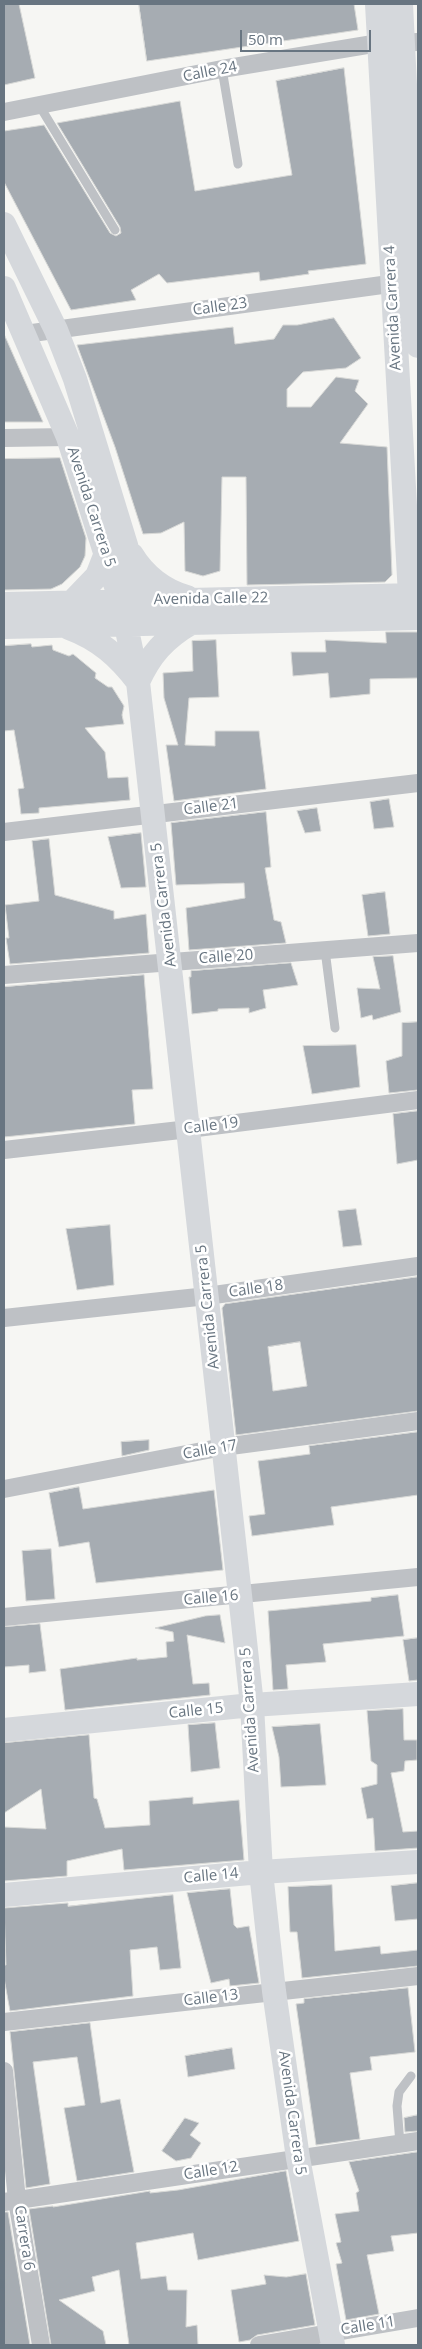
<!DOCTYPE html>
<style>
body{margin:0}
#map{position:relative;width:422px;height:2349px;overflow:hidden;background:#f6f6f3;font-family:"Open Sans",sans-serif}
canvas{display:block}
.frame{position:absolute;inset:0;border:5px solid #687581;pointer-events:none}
.scale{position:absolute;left:240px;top:30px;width:131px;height:22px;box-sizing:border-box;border:2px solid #687581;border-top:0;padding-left:6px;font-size:15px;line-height:18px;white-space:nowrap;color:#687581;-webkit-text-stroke:4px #fff;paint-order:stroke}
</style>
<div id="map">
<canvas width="422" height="2349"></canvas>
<div class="frame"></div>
<div class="scale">50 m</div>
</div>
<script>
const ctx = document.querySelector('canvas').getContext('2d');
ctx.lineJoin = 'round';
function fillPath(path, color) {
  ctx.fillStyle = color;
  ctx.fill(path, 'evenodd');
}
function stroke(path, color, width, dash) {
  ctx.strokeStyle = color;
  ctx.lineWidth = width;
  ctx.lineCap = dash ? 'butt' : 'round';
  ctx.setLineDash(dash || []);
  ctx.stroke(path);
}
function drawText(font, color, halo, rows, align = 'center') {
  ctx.font = font + ' "Open Sans",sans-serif';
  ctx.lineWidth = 5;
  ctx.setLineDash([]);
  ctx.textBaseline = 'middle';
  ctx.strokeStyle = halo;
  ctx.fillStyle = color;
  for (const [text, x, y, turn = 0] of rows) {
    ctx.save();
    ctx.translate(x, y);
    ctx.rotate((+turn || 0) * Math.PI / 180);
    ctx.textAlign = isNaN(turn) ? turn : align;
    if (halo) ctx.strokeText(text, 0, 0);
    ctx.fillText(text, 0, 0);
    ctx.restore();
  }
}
const building = new Path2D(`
 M 4,4 L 19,4 L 35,78 L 4,85 Z
 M 139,4 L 354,4 L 358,30 L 147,61 Z
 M 344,68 L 366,264 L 308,271 L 309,274 L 260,281 L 259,272 L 167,283 L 159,274 L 131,290 L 136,300 L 71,310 L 4,182 L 4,131 L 44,125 L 110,233 L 116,236 L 121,233 L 120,227 L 57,123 L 180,101 L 195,191 L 292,175 L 276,81 Z
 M 334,318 L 361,358 L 346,368 L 303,372 L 287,389 L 287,407 L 311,407 L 336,377 L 359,380 L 355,391 L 368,404 L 340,443 L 387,447 L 392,575 L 385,582 L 247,585 L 246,477 L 222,477 L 220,571 L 203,576 L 185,571 L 184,522 L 161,533 L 143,534 L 115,447 L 77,345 L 233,327 L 235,344 L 274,339 L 283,325 L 297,325 Z
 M 4,334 L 43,422 L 4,422 Z
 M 60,458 L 86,538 L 85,556 L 80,567 L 62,584 L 51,589 L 4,590 L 4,459 Z
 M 386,632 L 418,632 L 418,678 L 370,679 L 370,694 L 330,698 L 328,673 L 293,676 L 291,652 L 326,652 L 325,640 L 386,643 Z
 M 216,640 L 219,697 L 189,698 L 185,745 L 215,746 L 215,731 L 259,731 L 266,789 L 174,801 L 166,745 L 178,745 L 164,698 L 163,673 L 193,671 L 192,641 Z
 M 31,644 L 32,647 L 52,645 L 53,650 L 69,656 L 73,654 L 96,673 L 95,678 L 108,687 L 112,687 L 124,706 L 122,715 L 124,724 L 85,728 L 105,752 L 108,778 L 128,777 L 130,800 L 39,808 L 39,813 L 21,814 L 18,789 L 24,788 L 14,730 L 4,731 L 4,646 Z
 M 389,799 L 394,827 L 374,829 L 370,802 Z
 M 317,808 L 321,831 L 305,833 L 297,811 Z
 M 266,812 L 271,867 L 265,868 L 274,920 L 281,922 L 286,943 L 189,950 L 186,908 L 245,898 L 244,883 L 176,885 L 171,823 Z
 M 141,833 L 146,887 L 121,888 L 108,837 Z
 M 49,839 L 55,895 L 114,911 L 114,919 L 146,914 L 149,953 L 10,964 L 6,938 L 9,938 L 5,905 L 39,901 L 32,841 Z
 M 385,892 L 390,934 L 368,936 L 362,895 Z
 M 393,956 L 401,1012 L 373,1020 L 372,1015 L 361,1018 L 357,988 L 380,989 L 373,957 Z
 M 291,963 L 298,985 L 263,990 L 266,1008 L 249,1013 L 249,1008 L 218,1009 L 218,1011 L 192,1014 L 189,977 L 191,977 L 191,971 Z
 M 144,975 L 153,1089 L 132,1090 L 135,1124 L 4,1137 L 4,987 Z
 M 418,1022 L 418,1090 L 389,1093 L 386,1061 L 402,1056 L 402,1023 Z
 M 356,1045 L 360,1087 L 312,1094 L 303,1046 Z
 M 418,1111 L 418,1160 L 397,1164 L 393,1114 Z
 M 356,1209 L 362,1245 L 343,1247 L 338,1211 Z
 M 110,1225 L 114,1285 L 77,1290 L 66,1229 Z
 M 418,1277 L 418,1411 L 236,1435 L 222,1308 L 225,1304 ZM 300,1342 L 307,1386 L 273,1391 L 268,1347 Z
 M 418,1432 L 418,1495 L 331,1507 L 334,1525 L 252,1536 L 249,1516 L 265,1514 L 258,1461 L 310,1454 L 309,1446 Z
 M 149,1440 L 149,1450 L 122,1456 L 121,1442 Z
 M 79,1487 L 83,1509 L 214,1490 L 223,1570 L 96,1583 L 89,1542 L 59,1547 L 49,1493 Z
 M 51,1549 L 55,1599 L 26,1601 L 22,1551 Z
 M 398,1595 L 404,1636 L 323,1644 L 326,1662 L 286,1665 L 288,1689 L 273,1690 L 268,1611 L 371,1601 L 371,1598 Z
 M 220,1615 L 225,1643 L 187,1635 L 193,1684 L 209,1683 L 210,1695 L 65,1710 L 60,1669 L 137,1658 L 137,1660 L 167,1657 L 166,1642 L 174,1641 L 173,1632 L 155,1628 L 205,1616 Z
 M 40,1624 L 46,1671 L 29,1673 L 29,1665 L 4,1667 L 4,1627 Z
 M 418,1638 L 418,1680 L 409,1681 L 403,1640 Z
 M 403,1709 L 404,1740 L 417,1740 L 417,1760 L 405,1761 L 404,1771 L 391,1773 L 403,1832 L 418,1831 L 418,1848 L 375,1851 L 373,1818 L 367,1819 L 361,1788 L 377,1784 L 377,1765 L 371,1761 L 367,1711 Z
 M 215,1723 L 220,1768 L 191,1772 L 188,1725 Z
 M 320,1724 L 326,1785 L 281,1787 L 279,1757 L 272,1727 Z
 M 89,1735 L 94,1798 L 97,1799 L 105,1828 L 150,1825 L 149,1801 L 193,1797 L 193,1804 L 239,1800 L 244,1860 L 124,1870 L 122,1849 L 67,1861 L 67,1876 L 4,1881 L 4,1827 L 46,1829 L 41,1789 L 4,1813 L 4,1743 Z
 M 418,1883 L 418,1919 L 395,1921 L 391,1886 Z
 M 332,1885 L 335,1951 L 380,1946 L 381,1954 L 418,1950 L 418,1966 L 302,1978 L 297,1932 L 290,1932 L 288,1887 Z
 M 230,1889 L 234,1925 L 237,1928 L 249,1926 L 259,1983 L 230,1986 L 229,1979 L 211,1983 L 187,1893 Z
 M 173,1895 L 181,1968 L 160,1970 L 157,1947 L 130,1950 L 133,1996 L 10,2011 L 4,1978 L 4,1965 L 6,1965 L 4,1908 L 68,1903 L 68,1906 Z
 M 408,1988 L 415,2052 L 370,2057 L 372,2070 L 350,2073 L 360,2139 L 316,2145 L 296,2004 L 304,2003 L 304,1999 Z
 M 90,2023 L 101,2103 L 120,2099 L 134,2172 L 77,2181 L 64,2108 L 85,2105 L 77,2057 L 33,2062 L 50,2184 L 26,2188 L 10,2032 Z
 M 232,2048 L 235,2069 L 188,2077 L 185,2056 Z
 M 418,2115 L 418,2131 L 405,2132 L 404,2118 Z
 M 185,2118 L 199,2123 L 190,2135 L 201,2143 L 191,2158 L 176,2161 L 162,2151 Z
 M 418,2152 L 418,2233 L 391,2236 L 394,2251 L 367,2255 L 379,2314 L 346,2320 L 336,2264 L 342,2263 L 336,2243 L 341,2242 L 335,2214 L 359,2211 L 356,2193 L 359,2191 L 349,2162 Z
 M 286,2171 L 299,2241 L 198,2260 L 193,2233 L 136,2243 L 141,2279 L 166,2276 L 168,2290 L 187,2290 L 186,2327 L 197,2325 L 198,2345 L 129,2345 L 119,2270 L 92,2277 L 95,2291 L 59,2300 L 103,2331 L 106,2345 L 51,2345 L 29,2209 L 53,2206 L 53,2207 L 150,2191 L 150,2193 L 178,2190 Z
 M 4,2212 L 8,2212 L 30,2345 L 4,2345 Z
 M 306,2274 L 315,2325 L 257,2335 L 250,2340 L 239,2342 L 231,2290 L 266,2284 L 264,2275 L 286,2277 Z`);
const lane = new Path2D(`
 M 222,69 L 238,164
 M 39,105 L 115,230
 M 325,950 L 335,1028
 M 400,2144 L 397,2106 L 399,2092 L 411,2076`);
const street = new Path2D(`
 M 4,112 L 222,69 L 379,43 L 418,42
 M 25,334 L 404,282
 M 4,438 L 68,437
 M 4,832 L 418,783
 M 4,975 L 418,943
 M 4,1150 L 189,1129 L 418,1100
 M 4,1318 L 207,1296 L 418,1266
 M 4,1489 L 223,1447 L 418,1421
 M 4,1617 L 418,1577
 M 4,2022 L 418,1976
 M 4,2071 L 17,2200 L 41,2345
 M 4,2202 L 418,2141
 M 259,2345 L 418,2318`);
const secondary = new Path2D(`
 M 377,4 L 410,595 L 418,611
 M 401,4 L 418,346
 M 4,224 L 56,330 L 75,379 L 126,545 L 146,624
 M 4,288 L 68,437 L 121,602 L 138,682 L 240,1595 L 252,1705 L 261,1872 L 274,1991 L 298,2158 L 333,2345
 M 132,555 C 144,575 164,591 187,597
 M 71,603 L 97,576 L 106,553
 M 4,604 L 418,595
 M 4,627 L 418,618
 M 69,628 C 99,639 119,657 138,682 C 150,655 165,638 191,623
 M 4,1730 L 252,1705 L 418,1694
 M 4,1895 L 261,1872 L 418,1862`);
const streetNames = [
 ["Calle 24",210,72,-11],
 ["Calle 23",220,307,-8],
 ["Avenida Carrera 4",393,308,-93],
 ["Avenida Carrera 5",91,507,72],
 ["Avenida Calle 22",211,599,-1],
 ["Calle 21",211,807,-7],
 ["Avenida Carrera 5",164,905,-97],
 ["Calle 20",226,957,-4],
 ["Calle 19",211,1126,-7],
 ["Calle 18",256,1289,-8],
 ["Avenida Carrera 5",208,1307,-96],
 ["Calle 17",210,1450,-10],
 ["Calle 16",211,1598,-5],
 ["Avenida Carrera 5",250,1710,-94],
 ["Calle 15",196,1711,-6],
 ["Calle 14",211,1876,-5],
 ["Calle 13",211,1998,-7],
 ["Avenida Carrera 5",292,2113,82],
 ["Calle 12",211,2171,-9],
 ["Carrera 6",24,2238,81],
 ["Calle 11",368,2326,-9]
];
fillPath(building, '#a6acb2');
stroke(building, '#d7d8d6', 1);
stroke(lane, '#bec1c5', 9);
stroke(street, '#bec1c5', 18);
stroke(secondary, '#d5d8dc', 24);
drawText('15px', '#687581', '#fff', streetNames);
</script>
